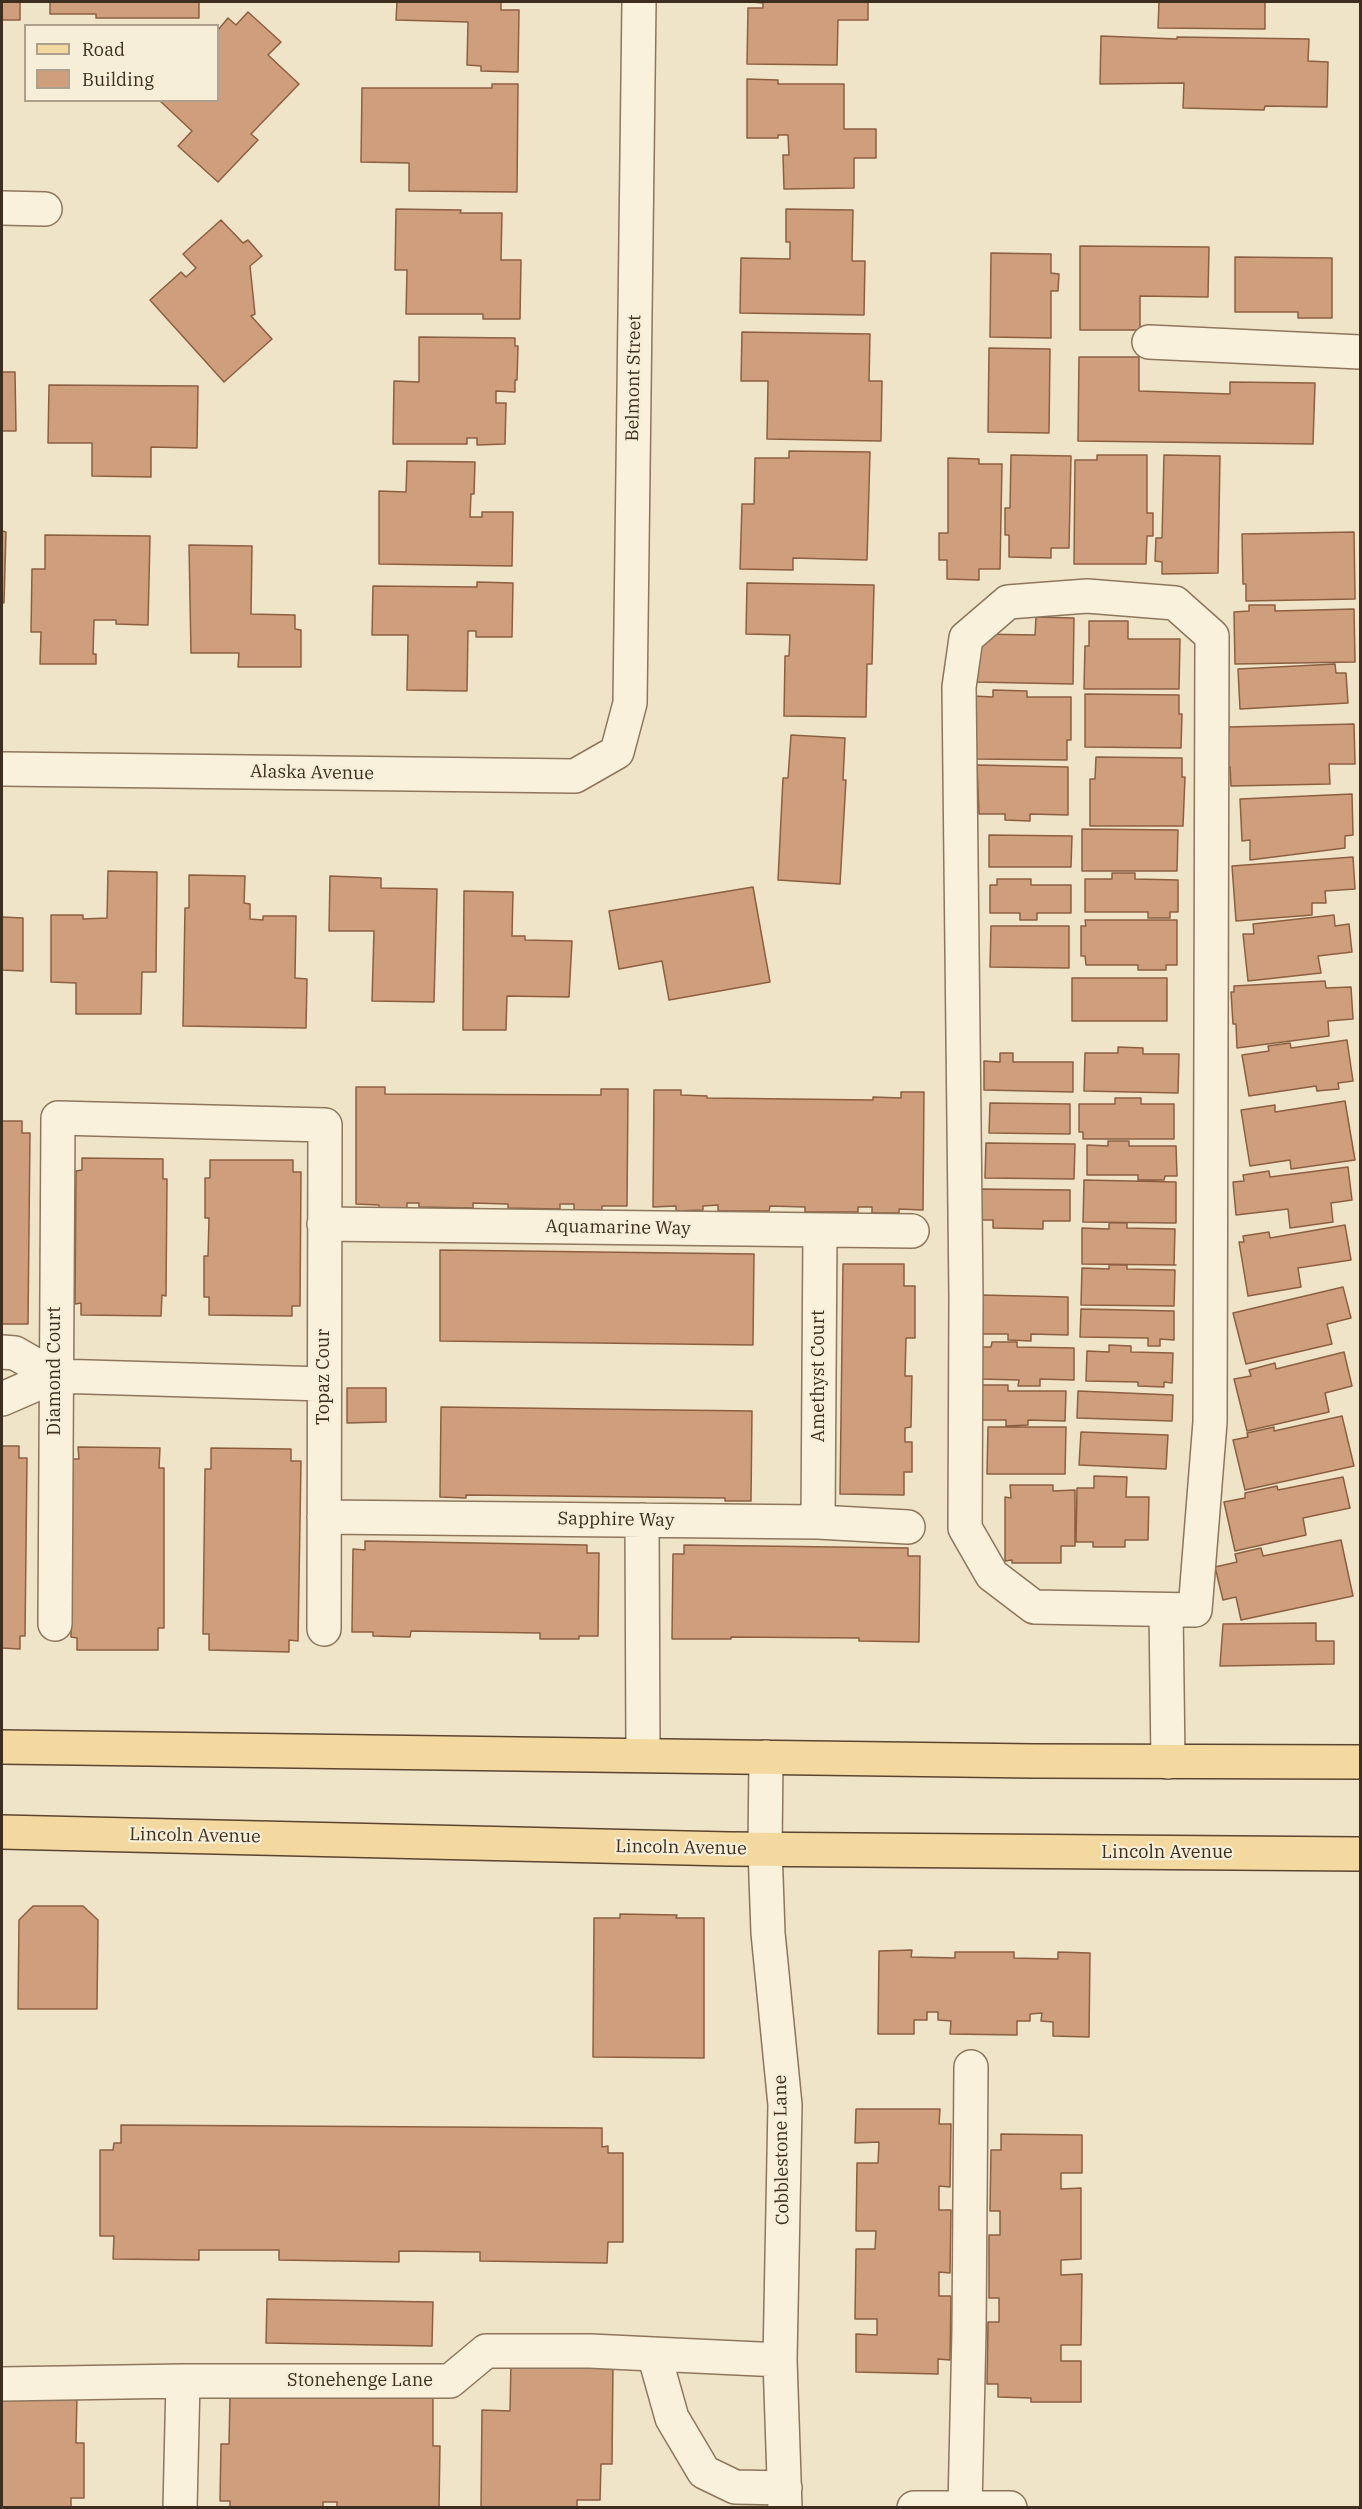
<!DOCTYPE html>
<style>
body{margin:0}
#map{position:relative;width:1362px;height:2509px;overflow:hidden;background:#f0e4c8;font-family:"IBM Plex Serif",serif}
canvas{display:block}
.frame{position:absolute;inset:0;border:3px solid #3d2e20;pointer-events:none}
.legend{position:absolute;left:24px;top:24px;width:195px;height:78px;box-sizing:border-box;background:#f7eed8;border:2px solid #ada18e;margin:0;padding:8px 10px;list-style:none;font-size:18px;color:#3d2e20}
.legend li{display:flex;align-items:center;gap:12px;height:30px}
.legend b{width:30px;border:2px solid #ada18e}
</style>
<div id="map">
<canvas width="1362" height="2509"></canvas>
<div class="frame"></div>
<ul class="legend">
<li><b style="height:8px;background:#f3d9a0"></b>Road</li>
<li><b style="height:16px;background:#cf9f7d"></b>Building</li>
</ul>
</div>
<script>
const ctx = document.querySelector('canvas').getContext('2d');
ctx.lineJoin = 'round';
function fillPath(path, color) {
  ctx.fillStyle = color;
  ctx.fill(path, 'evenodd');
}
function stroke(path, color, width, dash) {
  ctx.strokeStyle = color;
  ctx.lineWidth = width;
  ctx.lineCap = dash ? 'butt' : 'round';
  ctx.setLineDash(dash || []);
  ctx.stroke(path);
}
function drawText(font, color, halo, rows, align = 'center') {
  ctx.font = font + ' "IBM Plex Serif",serif';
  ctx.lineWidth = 4.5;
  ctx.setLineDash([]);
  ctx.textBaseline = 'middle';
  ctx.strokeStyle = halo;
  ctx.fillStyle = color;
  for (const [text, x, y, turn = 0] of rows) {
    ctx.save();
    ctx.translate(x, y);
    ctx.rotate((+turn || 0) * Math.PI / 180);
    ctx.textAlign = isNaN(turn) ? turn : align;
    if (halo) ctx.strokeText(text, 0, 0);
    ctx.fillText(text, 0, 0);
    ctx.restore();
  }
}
const building = new Path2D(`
 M 2,2 L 20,2 L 20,20 L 2,20 Z
 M 50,2 L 199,2 L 199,18 L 96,18 L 96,14 L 50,14 Z
 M 397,2 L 501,2 L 501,10 L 519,10 L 518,72 L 481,71 L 481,66 L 467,65 L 468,22 L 396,20 Z
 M 751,2 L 868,2 L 868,20 L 838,20 L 837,65 L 747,64 L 748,8 L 763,8 L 763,3 Z
 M 1159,2 L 1265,2 L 1265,29 L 1158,28 Z
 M 248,12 L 281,42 L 268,55 L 299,84 L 251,134 L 258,140 L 218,182 L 178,146 L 192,131 L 159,100 L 218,100 L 218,30 L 228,18 L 236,25 Z
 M 1101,36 L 1177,39 L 1177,37 L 1309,39 L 1308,61 L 1328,62 L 1327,107 L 1265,106 L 1264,110 L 1183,108 L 1184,83 L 1100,84 Z
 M 747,79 L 778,80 L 778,84 L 844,84 L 844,129 L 876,129 L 876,158 L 854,158 L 854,188 L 784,189 L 783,155 L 789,155 L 788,135 L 778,135 L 778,138 L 747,138 Z
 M 492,84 L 518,84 L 517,192 L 409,191 L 409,163 L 361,162 L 362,88 L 492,88 Z
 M 396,209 L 461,210 L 460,213 L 502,213 L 501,260 L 521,260 L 520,319 L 483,319 L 483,314 L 406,314 L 407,270 L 395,270 Z
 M 786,209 L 853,210 L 852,261 L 865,261 L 864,315 L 740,313 L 741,258 L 790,259 L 790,242 L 786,242 Z
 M 221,220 L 243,243 L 248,240 L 262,256 L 250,266 L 255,314 L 251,316 L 272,339 L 224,382 L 150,300 L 181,272 L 186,277 L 196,268 L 183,254 Z
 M 1080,246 L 1209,247 L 1208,297 L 1140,296 L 1140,330 L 1080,330 Z
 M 991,253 L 1051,254 L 1051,273 L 1059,274 L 1058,291 L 1051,291 L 1051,338 L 990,337 Z
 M 1235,257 L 1332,258 L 1332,318 L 1298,318 L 1298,312 L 1235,312 Z
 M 742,332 L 870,334 L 869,381 L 882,381 L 881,441 L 767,439 L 768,381 L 741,381 Z
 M 419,337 L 515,338 L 515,346 L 518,346 L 517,380 L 515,380 L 515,392 L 496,391 L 496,403 L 506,403 L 505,444 L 477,445 L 477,438 L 467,438 L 467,444 L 393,444 L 394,381 L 419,382 Z
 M 989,348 L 1050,349 L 1049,433 L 988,432 Z
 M 1079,357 L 1139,357 L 1139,391 L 1230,394 L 1230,382 L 1315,383 L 1313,444 L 1078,441 Z
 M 2,372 L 15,372 L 16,431 L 2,431 Z
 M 49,385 L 198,386 L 197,448 L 151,447 L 151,477 L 92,476 L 92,443 L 48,443 Z
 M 789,451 L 870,452 L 867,560 L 793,558 L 793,570 L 740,569 L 742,504 L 754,504 L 755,458 L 789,458 Z
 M 1011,455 L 1071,456 L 1069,548 L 1051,548 L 1051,558 L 1009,557 L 1009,535 L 1005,535 L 1005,508 L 1010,508 Z
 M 1097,455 L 1147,455 L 1147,513 L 1153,513 L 1153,536 L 1147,536 L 1146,564 L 1074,564 L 1075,460 L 1097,460 Z
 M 1164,455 L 1220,456 L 1218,573 L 1162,574 L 1162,562 L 1155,561 L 1156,538 L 1162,538 Z
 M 948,458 L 979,459 L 979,464 L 1002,464 L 1000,569 L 979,569 L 979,580 L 947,579 L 947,560 L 939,560 L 939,533 L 948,533 Z
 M 407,461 L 475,462 L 474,494 L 471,494 L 470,517 L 482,517 L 482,512 L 513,512 L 512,566 L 379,564 L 379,491 L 406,492 Z
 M 2,531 L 6,532 L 4,603 L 2,602 Z
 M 1354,532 L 1355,599 L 1246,601 L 1246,584 L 1243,584 L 1242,534 Z
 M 45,535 L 150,536 L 148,625 L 116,624 L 116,620 L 94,620 L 93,654 L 96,654 L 96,664 L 40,664 L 41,632 L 31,632 L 32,569 L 45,569 Z
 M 189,545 L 252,546 L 251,614 L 295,615 L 295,629 L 301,630 L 301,667 L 238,667 L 239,653 L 191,653 Z
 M 477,582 L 513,583 L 512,637 L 476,637 L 476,631 L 468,631 L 467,691 L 407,690 L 408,635 L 372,635 L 373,586 L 477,587 Z
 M 747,583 L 874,585 L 872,664 L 867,664 L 866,717 L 784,716 L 785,656 L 789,656 L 790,635 L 746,634 Z
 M 1249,605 L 1275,605 L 1275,611 L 1354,609 L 1355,662 L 1235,664 L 1234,612 L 1249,611 Z
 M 1036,617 L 1074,618 L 1073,684 L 973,682 L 979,634 L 1035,635 Z
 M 1089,621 L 1128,621 L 1128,639 L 1180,639 L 1179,689 L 1084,689 L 1085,646 L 1089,646 Z
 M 1335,664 L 1336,673 L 1346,673 L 1348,703 L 1240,709 L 1238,669 Z
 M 993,690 L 1027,691 L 1027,697 L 1071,697 L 1071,740 L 1067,740 L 1067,760 L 975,759 L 973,696 L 993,697 Z
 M 1085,694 L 1179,695 L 1179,714 L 1182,714 L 1181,748 L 1085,747 Z
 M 1354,724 L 1355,764 L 1329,764 L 1330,784 L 1231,786 L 1230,767 L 1227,767 L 1226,734 L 1229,733 L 1229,727 Z
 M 791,735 L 845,738 L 843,780 L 846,780 L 840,884 L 778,880 L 783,778 L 788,778 Z
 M 1096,757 L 1182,758 L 1182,777 L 1185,777 L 1183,826 L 1090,826 L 1090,779 L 1095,779 Z
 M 977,765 L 1068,767 L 1068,815 L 1030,814 L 1030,821 L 1005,820 L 1005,814 L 979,814 Z
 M 1352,794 L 1353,835 L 1345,836 L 1345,848 L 1250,860 L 1250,840 L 1242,841 L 1240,799 Z
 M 1082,829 L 1178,830 L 1177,871 L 1082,871 Z
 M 989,835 L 1072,836 L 1071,867 L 989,867 Z
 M 1353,857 L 1355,889 L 1325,891 L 1326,903 L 1312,903 L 1312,915 L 1236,921 L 1232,866 Z
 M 108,871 L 157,872 L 156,972 L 142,972 L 141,1014 L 76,1014 L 76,983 L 51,982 L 51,915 L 83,915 L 83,919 L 107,918 Z
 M 1112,873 L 1135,873 L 1135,879 L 1178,880 L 1178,912 L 1170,912 L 1170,918 L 1148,918 L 1148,912 L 1085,912 L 1085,879 L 1112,879 Z
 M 189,875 L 245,876 L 244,903 L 250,904 L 250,919 L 263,920 L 263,916 L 296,916 L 295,978 L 307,979 L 306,1028 L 183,1026 L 185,908 L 189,908 Z
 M 330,876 L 381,878 L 381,888 L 437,889 L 434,1002 L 372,1001 L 374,931 L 329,931 Z
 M 997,879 L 1031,879 L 1031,885 L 1071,885 L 1071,913 L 1037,913 L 1037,920 L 1020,920 L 1020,913 L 990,913 L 990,885 L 997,885 Z
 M 753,887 L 770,982 L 669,1000 L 662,961 L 619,969 L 609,911 Z
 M 464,891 L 513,892 L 512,936 L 525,936 L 525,940 L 572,941 L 569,997 L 507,996 L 506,1030 L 463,1030 Z
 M 1334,915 L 1335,926 L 1349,924 L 1352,952 L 1318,956 L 1321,973 L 1248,981 L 1243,934 L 1254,934 L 1253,924 Z
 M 2,917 L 23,918 L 23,971 L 2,970 Z
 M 1085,920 L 1177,920 L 1177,965 L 1166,965 L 1166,970 L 1138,970 L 1138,965 L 1086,965 L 1085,956 L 1081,956 L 1081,926 L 1086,926 Z
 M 991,926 L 1069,926 L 1069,968 L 990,967 Z
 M 1072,978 L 1167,978 L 1167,1021 L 1072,1021 Z
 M 1325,981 L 1326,988 L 1351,987 L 1353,1019 L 1328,1021 L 1329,1036 L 1237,1048 L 1236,1024 L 1233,1024 L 1231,992 L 1234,992 L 1234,986 Z
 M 1347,1040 L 1353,1081 L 1338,1083 L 1339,1089 L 1317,1091 L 1316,1086 L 1249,1096 L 1242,1055 L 1269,1051 L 1268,1046 L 1290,1043 L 1291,1048 Z
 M 1118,1047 L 1143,1048 L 1143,1054 L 1179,1054 L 1178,1093 L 1084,1091 L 1085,1053 L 1118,1053 Z
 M 1000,1053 L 1013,1053 L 1013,1062 L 1073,1062 L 1073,1092 L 984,1090 L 984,1061 L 1000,1062 Z
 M 356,1087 L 385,1087 L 385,1094 L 601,1095 L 601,1089 L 628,1089 L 627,1206 L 602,1206 L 602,1210 L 574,1210 L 574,1204 L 560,1204 L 560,1209 L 508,1208 L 508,1204 L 473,1203 L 473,1208 L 419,1207 L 419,1203 L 407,1203 L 407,1208 L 379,1209 L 379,1205 L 356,1204 Z
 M 654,1090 L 681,1090 L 681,1095 L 707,1096 L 707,1098 L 873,1100 L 873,1097 L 901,1098 L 901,1092 L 924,1092 L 923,1210 L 899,1209 L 899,1213 L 872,1213 L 872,1207 L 858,1207 L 858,1212 L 805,1212 L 805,1207 L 770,1206 L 769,1211 L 718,1211 L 718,1205 L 703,1206 L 703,1210 L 676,1211 L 676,1206 L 653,1207 Z
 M 1115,1098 L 1141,1098 L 1141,1104 L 1174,1104 L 1174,1139 L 1083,1139 L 1083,1132 L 1079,1132 L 1079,1104 L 1115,1104 Z
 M 1345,1101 L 1355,1160 L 1291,1169 L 1290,1160 L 1250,1166 L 1241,1110 L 1275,1105 L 1275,1112 Z
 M 990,1103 L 1070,1104 L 1070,1134 L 989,1133 Z
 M 2,1121 L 22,1121 L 22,1133 L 30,1133 L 28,1324 L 2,1324 Z
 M 1108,1141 L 1129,1141 L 1129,1146 L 1176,1146 L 1177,1176 L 1165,1176 L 1164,1180 L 1138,1180 L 1138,1175 L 1087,1175 L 1087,1145 L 1108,1146 Z
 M 986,1143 L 1075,1144 L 1074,1179 L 985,1178 Z
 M 82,1158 L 163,1159 L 163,1179 L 167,1179 L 166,1296 L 162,1295 L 161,1316 L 81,1315 L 81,1303 L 75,1304 L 76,1171 L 82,1170 Z
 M 210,1160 L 293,1160 L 293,1172 L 301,1172 L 300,1306 L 292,1306 L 292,1316 L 209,1315 L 209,1297 L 204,1297 L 204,1256 L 208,1256 L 209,1218 L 205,1218 L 205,1178 L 210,1178 Z
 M 1348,1167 L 1352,1200 L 1331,1203 L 1333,1222 L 1290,1228 L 1288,1209 L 1236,1215 L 1233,1182 L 1244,1181 L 1243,1175 L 1269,1171 L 1270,1177 Z
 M 1084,1180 L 1176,1182 L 1176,1223 L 1083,1222 Z
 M 981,1189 L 1070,1190 L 1070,1221 L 1043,1221 L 1043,1229 L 993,1228 L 993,1220 L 980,1220 Z
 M 1109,1223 L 1127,1223 L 1127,1228 L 1175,1229 L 1174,1265 L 1176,1265 L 1082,1264 L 1082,1228 L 1109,1229 Z
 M 1345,1225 L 1351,1260 L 1298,1268 L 1301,1287 L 1248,1296 L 1239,1242 L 1244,1242 L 1243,1236 L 1269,1232 L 1270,1238 Z
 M 440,1250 L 754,1254 L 753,1345 L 440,1341 Z
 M 843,1264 L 904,1264 L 904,1286 L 915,1286 L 915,1338 L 906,1338 L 905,1376 L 912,1376 L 911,1427 L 905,1428 L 905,1442 L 912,1442 L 912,1472 L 904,1472 L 904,1495 L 840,1494 Z
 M 1109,1265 L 1127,1265 L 1127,1269 L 1175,1270 L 1174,1306 L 1081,1305 L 1082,1268 L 1109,1269 Z
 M 1343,1287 L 1351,1318 L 1327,1324 L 1332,1344 L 1246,1364 L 1233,1313 Z
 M 981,1295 L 1068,1297 L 1068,1335 L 1031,1334 L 1031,1341 L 1008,1340 L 1008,1334 L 980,1334 Z
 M 1081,1309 L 1174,1311 L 1174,1340 L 1160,1339 L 1160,1346 L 1148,1346 L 1148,1338 L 1080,1337 Z
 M 992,1342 L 1017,1342 L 1017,1347 L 1074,1348 L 1074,1380 L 1040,1379 L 1040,1386 L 1018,1386 L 1019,1380 L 980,1379 L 980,1347 L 991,1347 Z
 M 1109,1345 L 1131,1346 L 1131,1352 L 1173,1353 L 1172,1383 L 1164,1382 L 1164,1387 L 1138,1386 L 1138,1382 L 1086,1381 L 1087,1351 L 1109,1352 Z
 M 1344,1352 L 1352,1386 L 1325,1393 L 1329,1412 L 1247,1431 L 1234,1379 L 1251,1376 L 1249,1370 L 1275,1363 L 1276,1369 Z
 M 982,1385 L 1008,1385 L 1008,1391 L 1066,1391 L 1065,1421 L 1028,1420 L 1028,1425 L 1006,1426 L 1006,1420 L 982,1420 Z
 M 347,1388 L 386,1388 L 386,1422 L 347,1423 Z
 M 1078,1391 L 1173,1395 L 1172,1421 L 1077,1418 Z
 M 441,1407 L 752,1411 L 751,1501 L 725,1501 L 725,1498 L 466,1495 L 466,1498 L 440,1497 Z
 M 1342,1416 L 1354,1466 L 1245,1490 L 1233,1440 L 1248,1437 L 1247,1433 L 1274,1427 L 1274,1431 Z
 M 988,1427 L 1066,1427 L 1065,1474 L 987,1474 Z
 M 1081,1432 L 1168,1435 L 1166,1469 L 1079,1465 Z
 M 2,1446 L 19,1446 L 19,1458 L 27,1458 L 25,1636 L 20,1636 L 20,1649 L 2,1648 Z
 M 78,1447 L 160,1448 L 159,1468 L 164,1468 L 164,1628 L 158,1628 L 158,1650 L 77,1650 L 77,1638 L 71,1637 L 73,1459 L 79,1459 Z
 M 211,1448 L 291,1449 L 291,1461 L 301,1461 L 298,1641 L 289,1640 L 289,1652 L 209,1650 L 209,1634 L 203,1634 L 205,1469 L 211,1469 Z
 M 1094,1476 L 1127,1477 L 1126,1497 L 1149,1497 L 1148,1540 L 1125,1540 L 1125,1547 L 1093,1547 L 1093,1542 L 1076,1542 L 1077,1488 L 1094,1488 Z
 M 1343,1477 L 1350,1508 L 1303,1518 L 1306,1535 L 1235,1551 L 1224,1502 L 1245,1498 L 1245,1493 L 1277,1486 L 1278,1490 Z
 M 1010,1485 L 1053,1485 L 1053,1491 L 1075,1490 L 1075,1546 L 1061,1546 L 1061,1563 L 1012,1563 L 1012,1560 L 1005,1561 L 1005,1497 L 1011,1498 Z
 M 1341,1540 L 1353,1596 L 1241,1620 L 1236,1597 L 1223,1600 L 1215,1567 L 1237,1562 L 1235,1554 L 1261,1548 L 1263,1556 Z
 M 365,1541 L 587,1545 L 587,1553 L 599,1553 L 598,1636 L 579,1636 L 579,1639 L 540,1639 L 540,1633 L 411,1631 L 410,1637 L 373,1636 L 373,1632 L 352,1632 L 353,1549 L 365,1550 Z
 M 684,1545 L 908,1548 L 908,1556 L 920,1556 L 919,1642 L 859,1641 L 859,1638 L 731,1637 L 731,1639 L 672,1639 L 673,1554 L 684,1554 Z
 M 1316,1623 L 1316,1641 L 1334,1641 L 1334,1664 L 1220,1666 L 1223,1624 Z
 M 33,1906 L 83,1906 L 98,1920 L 97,2009 L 18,2009 L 19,1920 Z
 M 620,1914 L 677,1915 L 676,1918 L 704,1918 L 704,2058 L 593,2057 L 594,1918 L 620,1918 Z
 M 912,1950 L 911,1957 L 955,1958 L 955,1952 L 1014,1952 L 1014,1958 L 1058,1959 L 1058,1952 L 1090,1953 L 1089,2037 L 1053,2036 L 1053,2022 L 1041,2021 L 1042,2013 L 1030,2014 L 1030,2021 L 1017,2021 L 1017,2035 L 950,2034 L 951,2021 L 938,2020 L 938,2012 L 927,2012 L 927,2020 L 914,2020 L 914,2034 L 878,2034 L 879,1951 Z
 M 856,2109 L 940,2109 L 939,2124 L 951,2124 L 950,2187 L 939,2186 L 939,2210 L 951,2210 L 950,2273 L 939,2272 L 939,2296 L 951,2296 L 950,2360 L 938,2359 L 938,2374 L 856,2372 L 856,2334 L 877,2335 L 877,2319 L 855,2319 L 856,2249 L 875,2249 L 876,2231 L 856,2231 L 857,2163 L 878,2163 L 879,2142 L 855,2143 Z
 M 121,2125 L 602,2128 L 602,2147 L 608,2146 L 608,2153 L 623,2153 L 623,2242 L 608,2242 L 607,2263 L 480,2261 L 480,2252 L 399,2251 L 399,2262 L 279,2260 L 279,2250 L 199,2250 L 199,2260 L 113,2259 L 114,2236 L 100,2236 L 100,2150 L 113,2150 L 114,2143 L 121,2143 Z
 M 1001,2134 L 1082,2135 L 1082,2173 L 1061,2173 L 1061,2189 L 1081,2188 L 1081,2259 L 1061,2260 L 1061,2275 L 1082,2274 L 1081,2345 L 1061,2345 L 1061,2361 L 1081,2361 L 1081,2402 L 1031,2402 L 1031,2398 L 998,2397 L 998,2384 L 987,2384 L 988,2322 L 999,2322 L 999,2298 L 989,2298 L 989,2235 L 1000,2235 L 1000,2211 L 990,2211 L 991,2150 L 1001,2150 Z
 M 267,2299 L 433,2302 L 432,2346 L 266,2343 Z
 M 511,2361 L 613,2362 L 612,2464 L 601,2464 L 600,2500 L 577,2500 L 577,2508 L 481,2508 L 482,2410 L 510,2411 Z
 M 2,2394 L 77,2395 L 76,2443 L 84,2443 L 84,2498 L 71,2498 L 71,2508 L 2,2508 Z
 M 230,2395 L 433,2398 L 433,2446 L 440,2446 L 439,2508 L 337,2508 L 337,2502 L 323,2502 L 323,2508 L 230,2508 L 230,2501 L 220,2501 L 221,2444 L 229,2444 Z`);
const minor = new Path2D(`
 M 2,208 L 45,209
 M 1149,342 L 1360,352
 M 1087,596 L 1175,603 L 1212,636 L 1210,1422 L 1195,1610 L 1034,1607 L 992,1575 L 965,1528 L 966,1298 L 959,687 L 966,638 L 1008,602 Z
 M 2,769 L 575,776 L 617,752 L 630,703 L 639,2
 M 324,1224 L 912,1231
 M 2,1352 L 15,1353 L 55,1376
 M 2,1399 L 55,1376 L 324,1384
 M 324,1517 L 818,1522 L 908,1527
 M 642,1520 L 643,1755
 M 818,1522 L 820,1231
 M 1166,1610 L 1168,1762
 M 55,1624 L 58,1118 L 325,1125 L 324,1629
 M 766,1757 L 765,1849 L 768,1933 L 785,2105 L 780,2360 L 785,2508
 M 654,2354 L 672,2418 L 704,2472 L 735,2487 L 785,2488
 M 2,2384 L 183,2381 L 450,2381 L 486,2351 L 590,2351 L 780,2360
 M 965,2507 L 969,2331 L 971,2067
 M 180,2508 L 183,2381
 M 914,2508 L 1010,2508`);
const major = new Path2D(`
 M 2,1747 L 1033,1761 L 1360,1762
 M 2,1832 L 729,1849 L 1360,1854`);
const streetNames = [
 ["Belmont Street",634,378,-89],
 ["Alaska Avenue",312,773,1],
 ["Aquamarine Way",618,1228,1],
 ["Diamond Court",55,1371,-90],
 ["Amethyst Court",819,1376,-90],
 ["Topaz Cour",324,1377,-90],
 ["Sapphire Way",616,1520,1],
 ["Lincoln Avenue",195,1836,1],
 ["Lincoln Avenue",681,1848,1],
 ["Lincoln Avenue",1167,1853],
 ["Cobblestone Lane",782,2150,-91],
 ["Stonehenge Lane",360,2381]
];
fillPath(building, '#cf9f7d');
stroke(building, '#8d5f41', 1.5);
stroke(minor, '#8d765c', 36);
stroke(major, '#5b4430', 36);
stroke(minor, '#faf1dc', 33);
stroke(major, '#f3d9a0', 33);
drawText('18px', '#3d2e20', '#f7eed8', streetNames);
</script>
